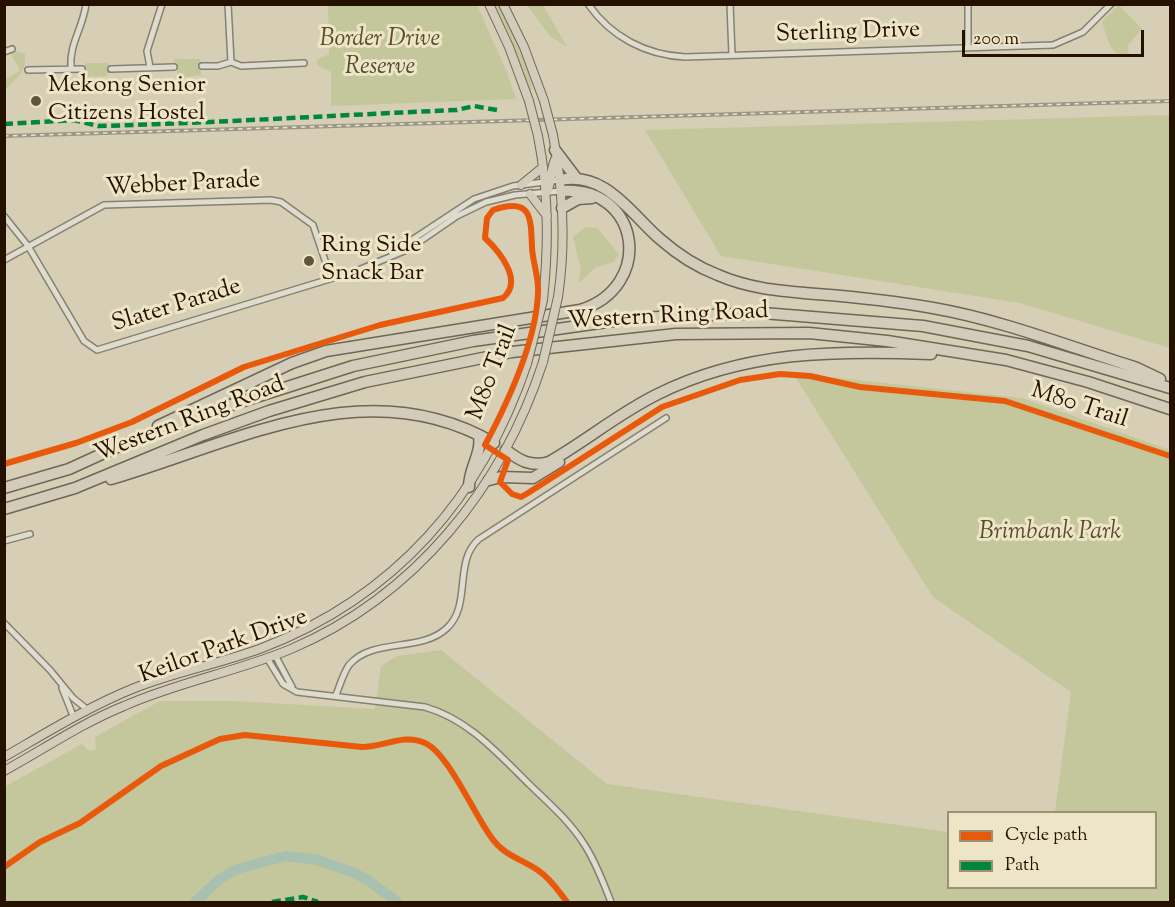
<!DOCTYPE html>
<style>
body{margin:0}
#map{position:relative;width:1175px;height:907px;overflow:hidden;background:#d6cfb5;font-family:"Sorts Mill Goudy",serif}
canvas{display:block}
.frame{position:absolute;inset:0;border:6px solid #251100;pointer-events:none}
.legend{position:absolute;left:947px;top:811px;width:210px;height:78px;box-sizing:border-box;background:#ede5c6;border:2px solid #9d9077;margin:0;padding:8px 10px;list-style:none;font-size:18px;color:#251100}
.legend li{display:flex;align-items:center;gap:12px;height:30px}
.legend b{width:30px;border:2px solid #9d9077}
.scale{position:absolute;left:962px;top:30px;width:182px;height:27px;box-sizing:border-box;border:3px solid #251100;border-top:0;padding-left:8px;font-size:18px;line-height:21px;white-space:nowrap;color:#251100;-webkit-text-stroke:4px #ede5c6;paint-order:stroke}
</style>
<div id="map">
<canvas width="1175" height="907"></canvas>
<div class="frame"></div>
<ul class="legend">
<li><b style="height:8px;background:#e8590c"></b>Cycle path</li>
<li><b style="height:8px;background:#00873e"></b>Path</li>
</ul>
<div class="scale">200 m</div>
</div>
<script>
const ctx = document.querySelector('canvas').getContext('2d');
ctx.lineJoin = 'round';
function fillPath(path, color) {
  ctx.fillStyle = color;
  ctx.fill(path, 'evenodd');
}
function stroke(path, color, width, dash) {
  ctx.strokeStyle = color;
  ctx.lineWidth = width;
  ctx.lineCap = dash ? 'butt' : 'round';
  ctx.setLineDash(dash || []);
  ctx.stroke(path);
}
function drawText(font, color, halo, rows, align = 'center') {
  ctx.font = font + ' "Sorts Mill Goudy",serif';
  ctx.lineWidth = 6;
  ctx.setLineDash([]);
  ctx.textBaseline = 'middle';
  ctx.strokeStyle = halo;
  ctx.fillStyle = color;
  for (const [text, x, y, turn = 0] of rows) {
    ctx.save();
    ctx.translate(x, y);
    ctx.rotate((+turn || 0) * Math.PI / 180);
    ctx.textAlign = isNaN(turn) ? turn : align;
    if (halo) ctx.strokeText(text, 0, 0);
    ctx.fillText(text, 0, 0);
    ctx.restore();
  }
}
const green = new Path2D(`
 M 328,5 L 477,5 L 506,70 L 516,99 L 331,106 L 331,72 L 317,65 L 317,60 L 329,54 Z
 M 493,5 L 499,5 C 514,32 526,59 533,89 L 529,91 Z
 M 527,5 L 543,5 L 567,47 L 550,36 Z
 M 1119,5 L 1142,29 L 1128,45 L 1129,57 C 1110,58 1107,36 1102,22 Z
 M 13,51 L 25,54 C 27,71 17,79 5,89 L 5,80 L 20,70 L 10,52 Z
 M 174,59 L 200,59 L 201,75 L 179,78 Z
 M 86,63 L 108,63 L 111,69 L 106,76 L 85,77 L 82,69 Z
 M 1170,115 L 1170,348 L 1020,303 L 721,256 L 645,130 Z
 M 585,227 L 597,228 L 619,254 L 614,262 L 595,268 L 578,284 L 581,269 L 573,237 Z
 M 793,373 L 1022,398 L 1170,450 L 1170,902 L 5,902 L 4,787 L 82,744 L 89,751 L 96,750 L 95,737 L 160,701 L 234,701 L 375,709 L 381,666 L 397,656 L 441,650 L 607,784 L 948,832 L 948,888 L 1156,888 L 1156,812 L 1055,812 L 1071,692 L 933,597 Z`);
const river = new Path2D(`
 M 195,902 L 220,879 L 237,869 L 286,856 L 318,860 L 352,872 L 368,880 L 397,902`);
const minor = new Path2D(`
 M 228,4 L 231,62 L 241,66 L 304,63
 M 588,4 C 611,37 646,55 685,57 L 1053,45 L 1083,32 L 1111,4
 M 730,4 L 732,55
 M 968,4 L 968,47
 M 4,52 L 12,49
 M 202,66 L 218,66 L 231,62
 M 150,67 L 147,51 L 162,4
 M 71,68 C 69,44 83,28 86,4
 M 111,69 L 174,67
 M 28,70 L 82,69
 M 4,216 L 28,246 L 84,341 L 97,350 L 356,271 L 409,249 L 457,216 L 486,202 L 515,195 L 561,191
 M 392,253 L 474,199 L 513,186 L 560,180
 M 4,260 L 104,205 L 271,200 L 281,202 L 313,225 L 331,278
 M 4,541 L 30,534
 M 4,623 L 50,670 L 73,698 L 88,710
 M 275,655 L 292,687
 M 267,658 L 283,684 L 297,692 L 425,707 C 470,720 499,755 531,786 C 550,804 570,822 584,844 C 596,862 603,882 611,902
 M 62,688 L 74,718
 M 336,695 C 340,685 343,674 349,665 C 373,637 421,653 447,628 C 472,605 453,561 479,539 L 666,418`);
const primary = new Path2D(`
 M 489,4 L 509,47 L 529,101
 M 503,4 L 524,47 L 544,101
 M 553,135 C 563,188 566,243 558,297
 M 538,136 C 549,191 549,244 543,300
 M 521,185 L 543,167
 M 547,192 C 553,180 549,167 557,156
 M 530,194 L 547,216
 M 4,757 C 46,733 88,707 132,689 C 174,672 219,664 262,648 C 395,597 482,497 527,364
 M 4,771 C 44,749 82,723 124,706 C 178,682 236,672 291,649 C 415,596 502,488 543,362`);
const motorway = new Path2D(`
 M 555,150 L 577,179
 M 560,180 C 606,171 631,214 660,239 C 677,254 697,267 718,275 C 750,289 782,291 816,294 C 855,297 894,301 933,308 C 1002,320 1070,347 1137,368 L 1160,379
 M 562,208 L 578,199 L 592,198
 M 158,426 L 292,363 L 326,351 L 580,310 C 655,287 641,185 561,191
 M 506,450 C 520,461 531,467 549,462 C 586,441 619,413 658,394 C 744,351 836,350 931,354
 M 111,479 C 237,442 367,369 494,443
 M 489,480 L 501,477 L 533,478 L 559,462
 M 469,487 C 469,468 482,454 479,435
 M 4,488 L 69,469 L 115,448 L 228,406 L 353,366 L 473,341 L 635,318 L 763,313 L 923,326 L 1028,346 L 1170,388
 M 4,509 L 75,488 L 203,435 L 269,411 L 365,382 L 512,352 L 676,334 L 809,333 L 887,341 L 1006,360 L 1088,382 L 1170,409`);
const rail = new Path2D(`
 M 4,136 L 1170,101`);
const primaryBridge = new Path2D(`
 M 529,101 L 538,136
 M 544,101 L 553,135
 M 543,362 L 558,297
 M 527,364 L 543,300`);
const quiet = new Path2D(`
 M 4,124 L 74,120 L 98,126 C 217,123 337,115 457,110 L 474,106 L 497,110
 M 272,902 L 303,897 L 318,902`);
const cycleway = new Path2D(`
 M 4,464 L 76,443 L 132,422 L 244,367 L 380,325 L 503,298 C 524,281 499,251 485,238 L 487,218 L 493,210 C 531,197 531,216 532,248 C 533,263 539,278 538,293 C 536,343 508,402 485,445 L 508,460 L 500,482 L 512,494 L 521,497 L 528,493 L 662,407 L 740,380 L 780,374 L 810,376 L 860,387 L 1005,401 L 1170,456
 M 4,867 L 40,842 L 80,823 L 161,766 L 220,739 L 245,735 L 362,747 C 384,747 404,733 425,743 C 448,753 474,814 491,837 C 504,856 522,859 539,871 C 551,879 559,892 567,902`);
const markers = [
 [36,101,6,"#63543f"],
 [309,261,6,"#63543f"]
];
const streetNames = [
 ["Sterling Drive",848,34,-2],
 ["Webber Parade",183,186,-3],
 ["Slater Parade",177,307,-17],
 ["Western Ring Road",668,318,-3],
 ["M80 Trail",494,373,-69],
 ["M80 Trail",1079,407,18],
 ["Western Ring Road",190,421,-21],
 ["Keilor Park Drive",224,648,-20]
];
const parkNames = [
 ["Border Drive",380,41],
 ["Reserve",380,69],
 ["Brimbank Park",1050,534]
];
const poiNames = [
 ["Mekong Senior",48,87],
 ["Citizens Hostel",48,115],
 ["Ring Side",321,247],
 ["Snack Bar",321,275]
];
fillPath(green, '#c4c69b');
stroke(river, '#a8c0af', 10);
stroke(minor, '#878070', 8);
stroke(primary, '#6e6758', 10);
stroke(motorway, '#6e6758', 13);
stroke(minor, '#dedcce', 5);
stroke(primary, '#d3ccba', 8);
stroke(motorway, '#d3ccba', 10);
stroke(rail, '#9b968a', 4);
stroke(rail, '#ede5c6', 1.5, [4.5]);
stroke(primaryBridge, '#6e6758', 10, []);
stroke(primaryBridge, '#d3ccba', 8);
stroke(quiet, '#00873e', 4.5, [9, 4.5]);
stroke(cycleway, '#e8590c', 6);
for (const [x, y, r, color] of markers) {
  const dot = new Path2D();
  dot.arc(x, y, r, 0, 2 * Math.PI);
  ctx.fillStyle = color;
  ctx.fill(dot);
  stroke(dot, '#ede5c6', 2);
}
drawText('24px', '#251100', '#ede5c6', streetNames);
drawText('italic 24px', '#574e2f', '#ede5c6', parkNames);
drawText('24px', '#251100', '#ede5c6', poiNames, 'left');
</script>
